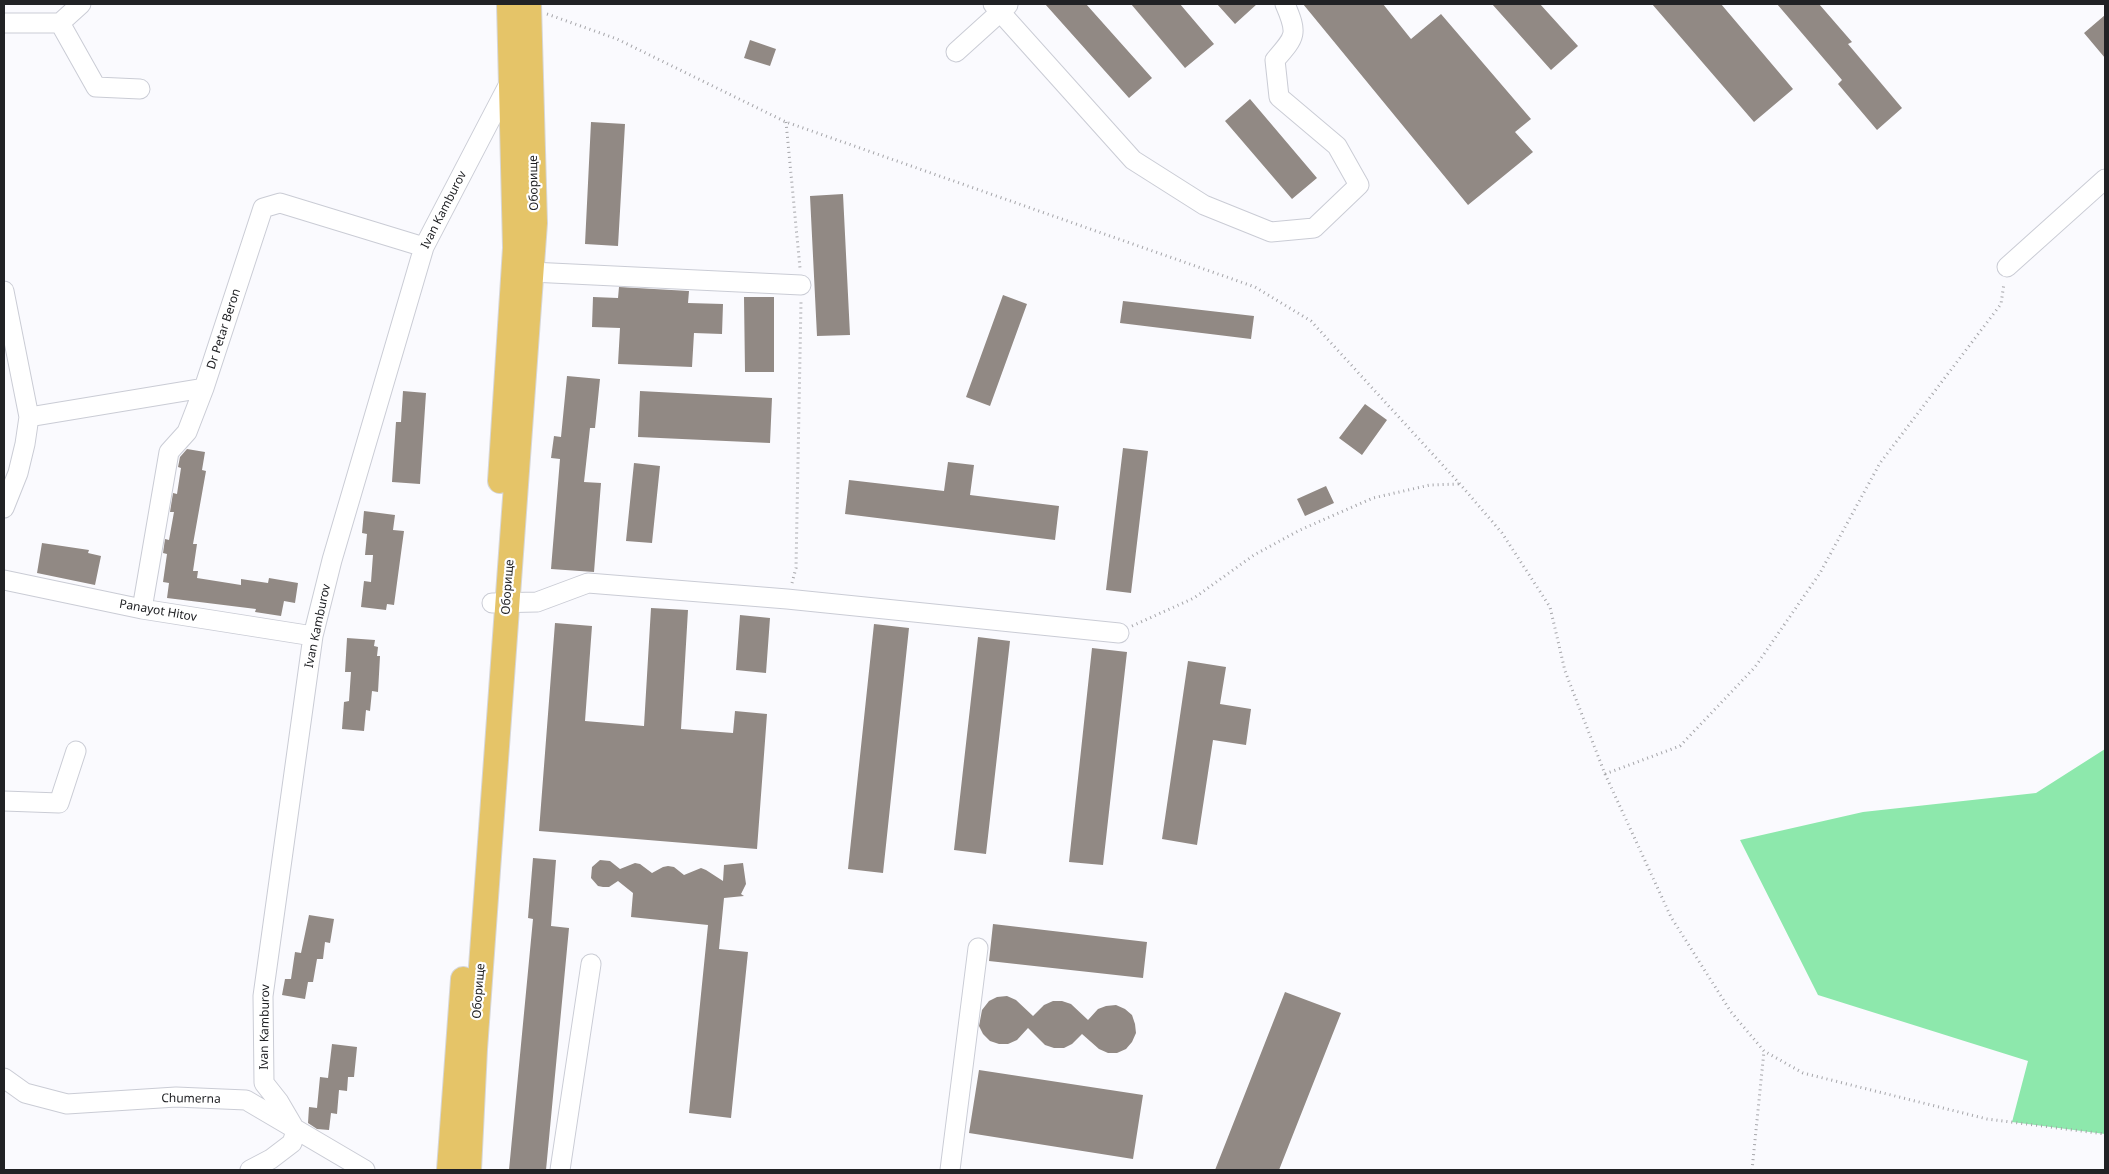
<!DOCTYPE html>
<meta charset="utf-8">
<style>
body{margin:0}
#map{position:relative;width:2109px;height:1174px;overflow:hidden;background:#fafafe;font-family:"Noto Sans",sans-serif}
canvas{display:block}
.frame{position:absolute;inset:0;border:5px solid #212225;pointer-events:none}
</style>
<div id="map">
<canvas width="2109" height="1174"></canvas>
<div class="frame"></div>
</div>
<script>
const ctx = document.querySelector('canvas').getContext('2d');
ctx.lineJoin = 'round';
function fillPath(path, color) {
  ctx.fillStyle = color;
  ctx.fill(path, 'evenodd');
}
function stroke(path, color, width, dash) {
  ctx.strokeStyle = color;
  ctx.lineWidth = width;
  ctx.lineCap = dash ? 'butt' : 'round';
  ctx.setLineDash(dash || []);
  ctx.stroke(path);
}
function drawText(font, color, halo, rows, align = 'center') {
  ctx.font = font + ' "Noto Sans",sans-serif';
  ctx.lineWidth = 4.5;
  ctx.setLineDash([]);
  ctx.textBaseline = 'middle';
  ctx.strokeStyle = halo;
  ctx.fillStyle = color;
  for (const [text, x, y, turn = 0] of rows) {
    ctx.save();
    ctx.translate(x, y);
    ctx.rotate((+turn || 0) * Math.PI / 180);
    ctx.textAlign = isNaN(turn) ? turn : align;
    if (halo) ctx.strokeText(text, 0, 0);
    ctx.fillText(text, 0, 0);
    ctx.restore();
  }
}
const green = new Path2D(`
 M 2105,749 L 2105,1134 L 2012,1122 L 2028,1061 L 1818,995 L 1740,840 L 1863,812 L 2036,793 Z`);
const building = new Path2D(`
 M 1045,4 L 1086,4 L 1152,78 L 1129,98 Z
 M 1131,4 L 1180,4 L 1214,44 L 1185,68 Z
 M 1217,4 L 1257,4 L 1235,24 Z
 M 1303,4 L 1383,4 L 1411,39 L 1441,14 L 1531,119 L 1515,132 L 1533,152 L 1468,205 Z
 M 1492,4 L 1540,4 L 1578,46 L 1551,70 Z
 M 1652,4 L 1721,4 L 1793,89 L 1754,122 Z
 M 1777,4 L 1819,4 L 1852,42 L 1848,44 L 1902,108 L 1877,130 L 1838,84 L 1842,80 Z
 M 2105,15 L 2105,58 L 2084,33 Z
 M 750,40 L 776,49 L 770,66 L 744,58 Z
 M 1250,99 L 1317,178 L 1292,199 L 1225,121 Z
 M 591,122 L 625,124 L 618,246 L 585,244 Z
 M 843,194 L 850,335 L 817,336 L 810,196 Z
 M 619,287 L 689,291 L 688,303 L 723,304 L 722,334 L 694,333 L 692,367 L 618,364 L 620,328 L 592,327 L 593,297 L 618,298 Z
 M 1003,295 L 1027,304 L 990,406 L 966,397 Z
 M 744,297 L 774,297 L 774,372 L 745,372 Z
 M 1123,301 L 1254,316 L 1251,339 L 1120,323 Z
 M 567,376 L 600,379 L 595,428 L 590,428 L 584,482 L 601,483 L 594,572 L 551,569 L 560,459 L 551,458 L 554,436 L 561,437 Z
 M 403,391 L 426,393 L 420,484 L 392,482 L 396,422 L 401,422 Z
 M 640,391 L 772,398 L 770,443 L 638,437 Z
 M 1365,404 L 1387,420 L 1362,455 L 1339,438 Z
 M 1123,448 L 1148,451 L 1131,593 L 1106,590 Z
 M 187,449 L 205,452 L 202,470 L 206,471 L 193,544 L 197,544 L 193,571 L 198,571 L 197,578 L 241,585 L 241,579 L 268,583 L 269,578 L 298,583 L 295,603 L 284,601 L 281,616 L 255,612 L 256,609 L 167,598 L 169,583 L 163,582 L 167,554 L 163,553 L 165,539 L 169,540 L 174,512 L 170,512 L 173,493 L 177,494 L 181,468 L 178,467 L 180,457 Z
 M 948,462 L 974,465 L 970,495 L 1059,506 L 1055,540 L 845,514 L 849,480 L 944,491 Z
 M 634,463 L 660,466 L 652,543 L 626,541 Z
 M 1326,486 L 1334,503 L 1305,516 L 1297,499 Z
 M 364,511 L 395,515 L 393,530 L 404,531 L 394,605 L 387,604 L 386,610 L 361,607 L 364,581 L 371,582 L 373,555 L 365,555 L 367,534 L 362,533 Z
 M 42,543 L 89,550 L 88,553 L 101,556 L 95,585 L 37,573 Z
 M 651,608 L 688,610 L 681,729 L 733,733 L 735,711 L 767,714 L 757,849 L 539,831 L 555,623 L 592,626 L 585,721 L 644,726 Z
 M 740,615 L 770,618 L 766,673 L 736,670 Z
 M 874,624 L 909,628 L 883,873 L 848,869 Z
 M 978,637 L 1010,641 L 986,854 L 954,850 Z
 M 347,638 L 375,640 L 374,646 L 378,647 L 377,656 L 380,656 L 378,692 L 372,691 L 370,711 L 366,710 L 364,731 L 342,729 L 344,702 L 349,701 L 351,672 L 345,672 Z
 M 1092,648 L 1127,652 L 1103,865 L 1069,862 Z
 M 1188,661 L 1226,667 L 1220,704 L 1251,709 L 1246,745 L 1213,740 L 1197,845 L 1162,839 Z
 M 533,858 L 556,860 L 551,926 L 569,928 L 546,1170 L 509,1170 L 533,919 L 528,918 Z
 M 600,860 L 610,861 L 620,869 L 635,863 L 640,864 L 652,873 L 663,867 L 668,866 L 674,867 L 684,875 L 701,868 L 706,870 L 723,881 L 724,865 L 743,863 L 746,884 L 741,894 L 744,896 L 724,898 L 719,949 L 748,952 L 731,1118 L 689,1113 L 708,925 L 631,917 L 633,893 L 618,881 L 609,887 L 603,887 L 598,886 L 591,878 L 592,867 Z
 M 309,915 L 334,919 L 330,943 L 325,942 L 323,959 L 317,959 L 313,982 L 308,982 L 305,999 L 282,995 L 285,979 L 291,979 L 295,952 L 301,953 Z
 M 993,924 L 1147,942 L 1143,978 L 989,961 Z
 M 1285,992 L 1341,1013 L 1279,1170 L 1215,1170 Z
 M 1007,996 L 1016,1000 L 1033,1016 L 1044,1005 L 1053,1001 L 1062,1001 L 1071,1004 L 1088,1020 L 1098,1009 L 1106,1006 L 1116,1005 L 1125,1009 L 1132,1015 L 1135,1024 L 1136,1033 L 1132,1042 L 1126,1049 L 1117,1053 L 1108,1053 L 1099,1049 L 1082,1034 L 1072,1044 L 1064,1048 L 1054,1048 L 1045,1045 L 1028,1028 L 1017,1040 L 1008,1044 L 999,1044 L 990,1041 L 983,1034 L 979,1026 L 982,1010 L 989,1001 L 997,997 Z
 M 332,1044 L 357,1047 L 354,1077 L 348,1077 L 347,1091 L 339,1090 L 337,1114 L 331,1113 L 329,1130 L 317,1129 L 308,1123 L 309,1107 L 317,1108 L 320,1077 L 328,1078 Z
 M 979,1070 L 1143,1095 L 1133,1159 L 969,1133 Z`);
const path = new Path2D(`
 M 547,14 L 617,39 L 786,122 L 1255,287 L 1311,321 L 1460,484 L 1502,533 L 1550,607 L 1565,671 L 1605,774 L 1671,917 L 1731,1012 L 1764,1051 L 1803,1073 L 1987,1119 L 2105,1134
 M 786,122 L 800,268
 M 792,583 L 796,568 L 801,302
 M 1132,626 L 1194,598 L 1254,555 L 1300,530 L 1373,498 L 1430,485 L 1459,484
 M 1605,774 L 1680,746 L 1755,667 L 1820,573 L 1880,463 L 2001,304 L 2004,283
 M 1752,1170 L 1764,1051`);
const minor = new Path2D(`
 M 993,4 L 1133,160 L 1204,205 L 1271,232 L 1314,228 L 1359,185 L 1337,146 L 1279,97 L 1275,60 C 1296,36 1298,34 1285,4
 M 4,23 L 60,23 L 81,4
 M 60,23 L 96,87 L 140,89
 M 956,52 L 1008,5
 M 2007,267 L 2105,179
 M 531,272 L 801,285
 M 4,291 L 29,417 L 25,444 L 18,473 L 4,508
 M 29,417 L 204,388
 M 4,580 L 142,609 L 313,636
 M 492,603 L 537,602 L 588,583 L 787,599 L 1119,633
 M 142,609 L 169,452 L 187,432 L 204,388 L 263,208 L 280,203 L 424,247
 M 4,801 L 59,803 L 76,751
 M 4,1078 L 25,1093 L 67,1104 L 176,1097 L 246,1100 L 365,1170
 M 250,1170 L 271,1159 L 292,1143 L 296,1131 L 279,1102 L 264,1083 L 263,996 L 313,636 L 332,560 L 424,247 L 511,80
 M 560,1170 L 591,964
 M 950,1170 L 978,948`);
const major = new Path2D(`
 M 500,481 L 515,248 L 509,4
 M 449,1170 L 463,979
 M 469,1170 L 475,1049 L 535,223 L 529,4`);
const streetNames = [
 ["Оборище",534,183,-91],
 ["Ivan Kamburov",444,210,-63],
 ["Dr Petar Beron",224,329,-72],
 ["Оборище",508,587,-86],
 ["Panayot Hitov",158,611,10],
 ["Ivan Kamburov",318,626,-78],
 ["Оборище",479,991,-86],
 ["Ivan Kamburov",265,1027,-89],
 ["Chumerna",191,1099,1]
];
fillPath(green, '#8de8ac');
fillPath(building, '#918984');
stroke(minor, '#caccd5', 21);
stroke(major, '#d7d7d8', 26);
stroke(path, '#a5a5a9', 3, [1, 4]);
stroke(minor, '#fff', 19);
stroke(major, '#e5c468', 24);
drawText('12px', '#212225', '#fff', streetNames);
</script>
